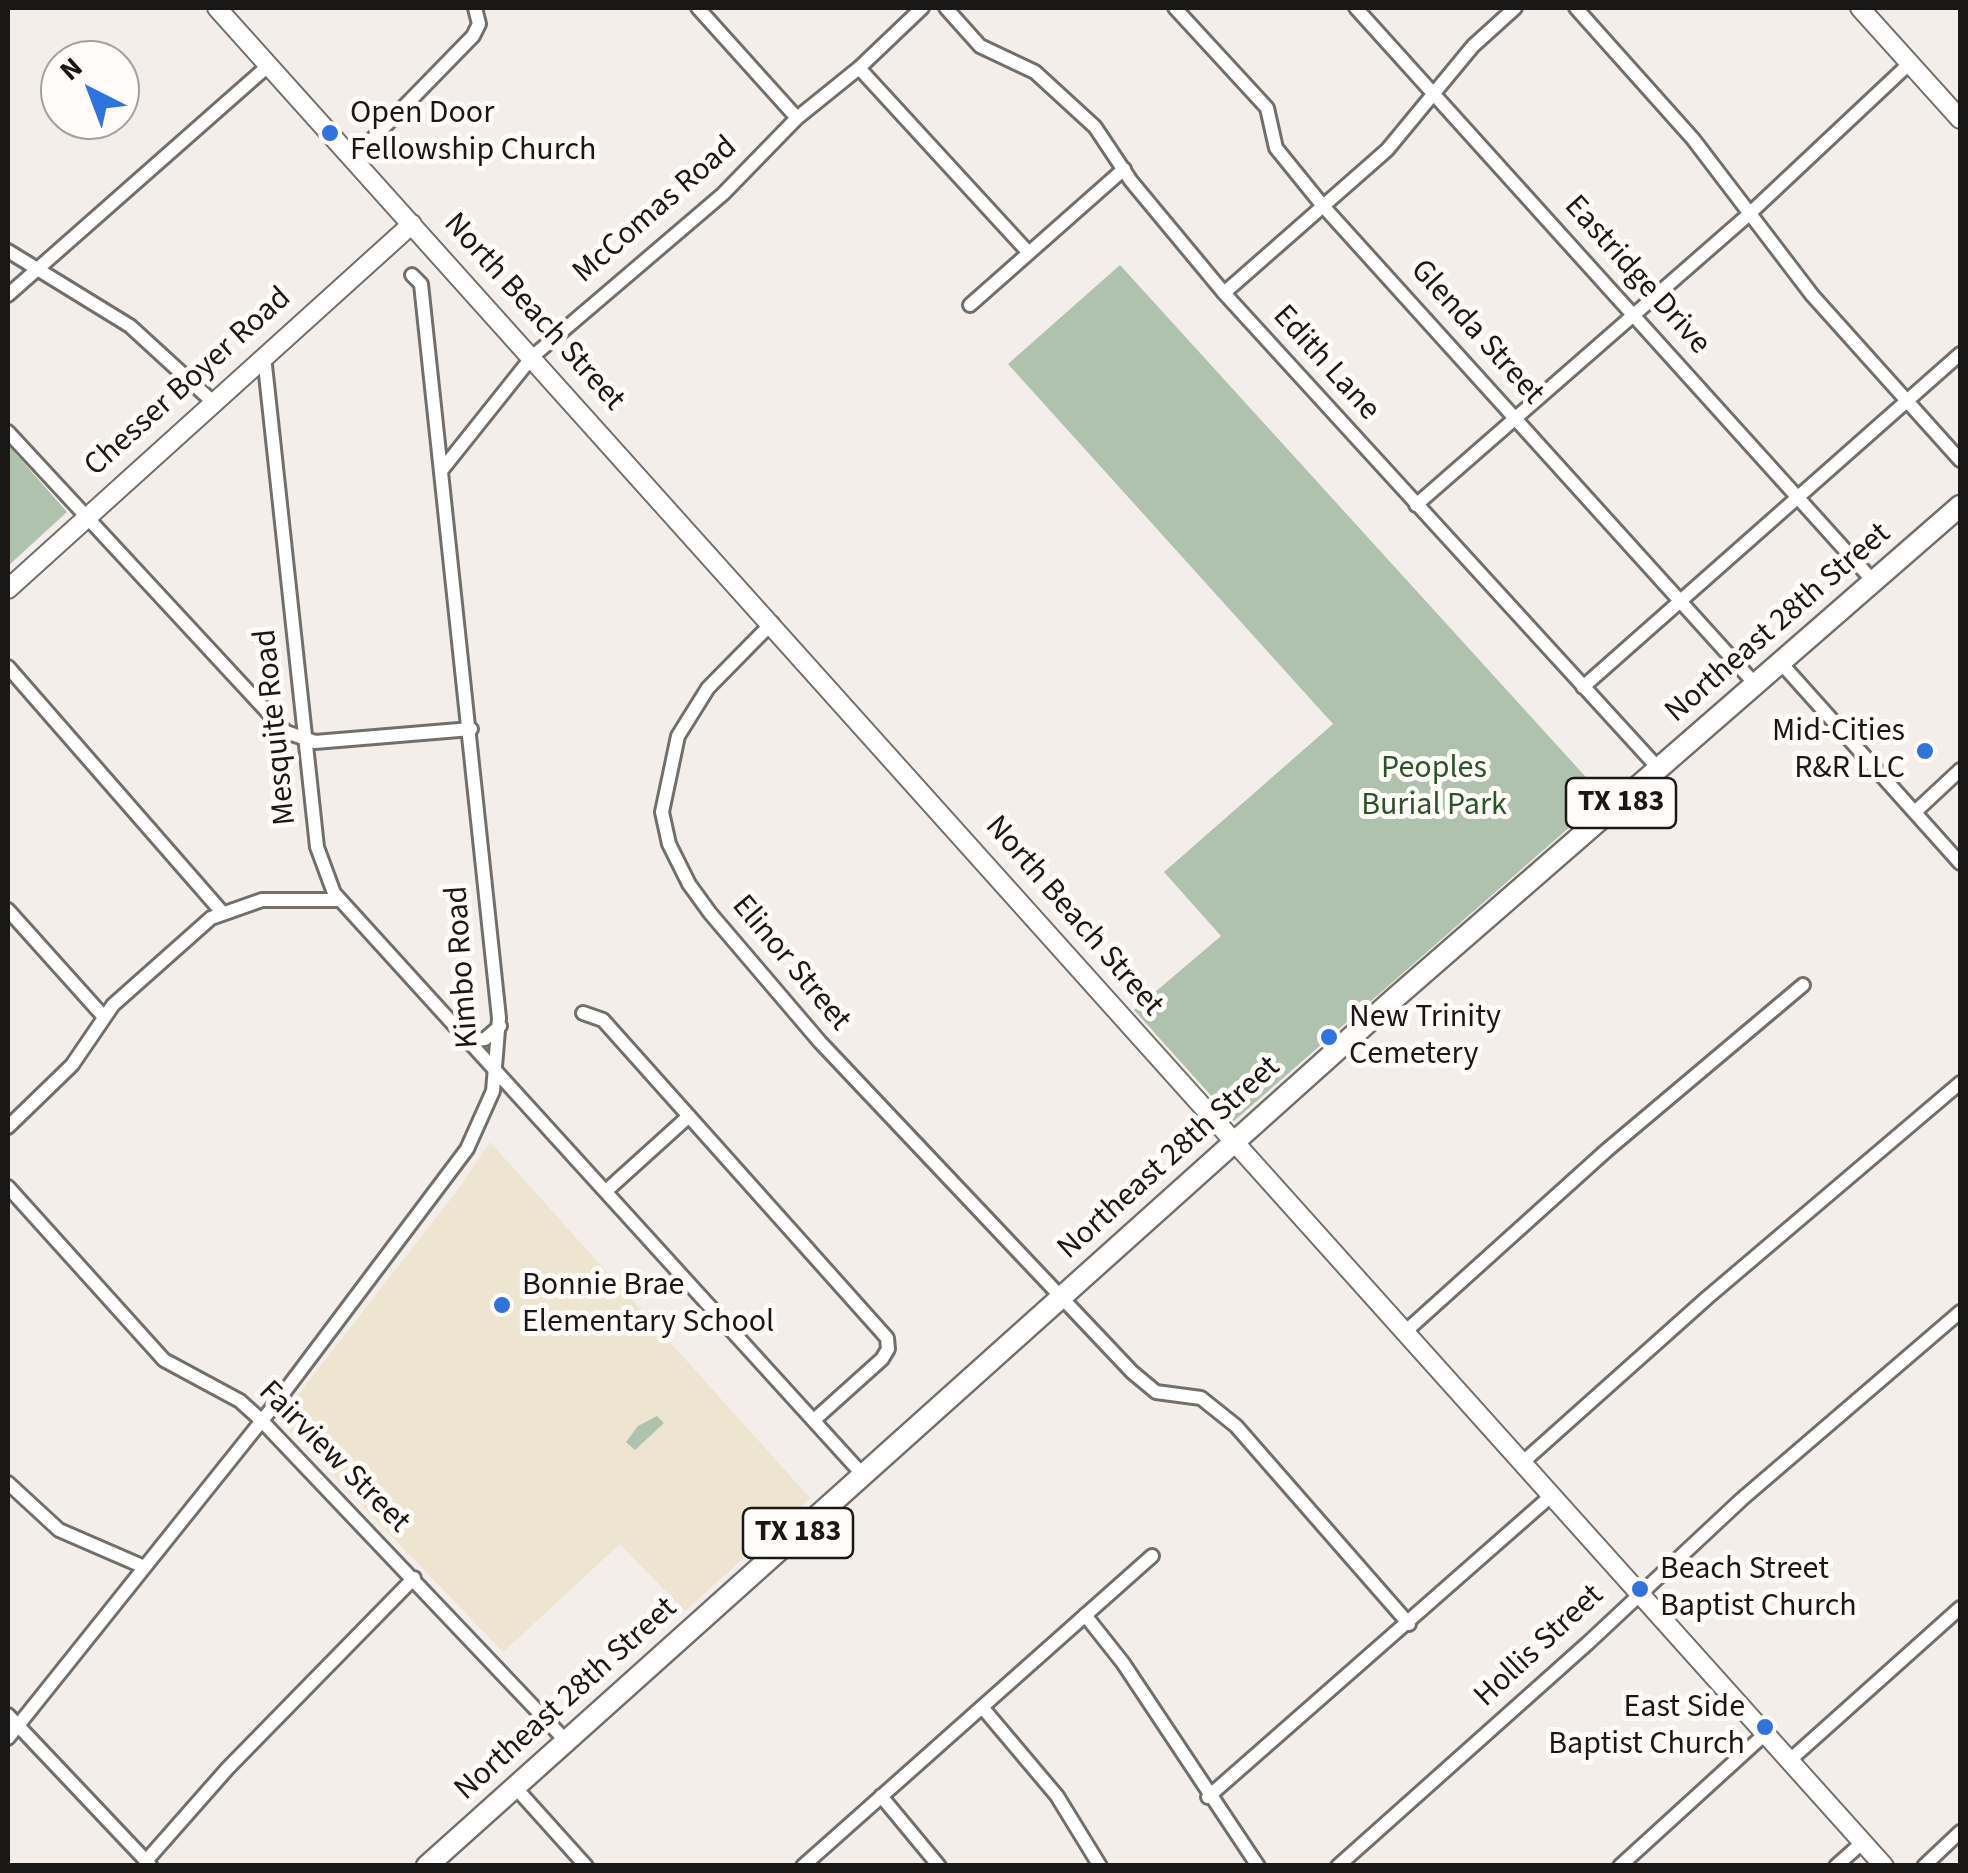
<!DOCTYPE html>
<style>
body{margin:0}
#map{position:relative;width:1968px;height:1873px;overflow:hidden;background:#f3eeea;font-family:"Source Sans 3",sans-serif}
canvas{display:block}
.frame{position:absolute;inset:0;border:10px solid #191816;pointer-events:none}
.north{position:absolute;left:40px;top:40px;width:100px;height:100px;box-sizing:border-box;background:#fffcf9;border:2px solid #a3a19e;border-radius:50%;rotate:318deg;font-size:28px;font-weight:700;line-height:40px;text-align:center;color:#191816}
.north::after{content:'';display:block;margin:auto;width:35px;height:45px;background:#2e73e0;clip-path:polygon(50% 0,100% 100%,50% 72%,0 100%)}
</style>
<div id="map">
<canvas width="1968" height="1873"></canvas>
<div class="frame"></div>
<div class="north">N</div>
</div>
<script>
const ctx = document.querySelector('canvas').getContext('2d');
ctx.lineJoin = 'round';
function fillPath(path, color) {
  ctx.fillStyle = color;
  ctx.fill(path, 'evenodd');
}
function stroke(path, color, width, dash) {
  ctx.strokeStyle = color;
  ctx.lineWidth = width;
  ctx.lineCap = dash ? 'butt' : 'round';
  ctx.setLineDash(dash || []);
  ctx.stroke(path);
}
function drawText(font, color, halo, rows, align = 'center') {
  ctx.font = font + ' "Source Sans 3",sans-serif';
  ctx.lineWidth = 10;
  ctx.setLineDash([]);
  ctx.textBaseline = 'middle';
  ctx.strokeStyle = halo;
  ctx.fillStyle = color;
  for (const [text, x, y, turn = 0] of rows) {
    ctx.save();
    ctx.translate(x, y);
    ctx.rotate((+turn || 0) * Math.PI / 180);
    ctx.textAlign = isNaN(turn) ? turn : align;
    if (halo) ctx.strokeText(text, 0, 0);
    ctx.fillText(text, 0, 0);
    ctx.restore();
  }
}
const education = new Path2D(`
 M 490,1142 L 810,1498 L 685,1611 L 620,1544 L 503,1652 L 279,1419 L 457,1191 Z`);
const green = new Path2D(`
 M 1120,265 L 1604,797 L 1234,1121 L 1134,1010 L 1221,936 L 1164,872 L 1333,724 L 1008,364 Z
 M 8,445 L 67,512 L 8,566 Z
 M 657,1416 L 664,1423 L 635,1450 L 626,1442 L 638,1426 Z`);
const street = new Path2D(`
 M 698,8 L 797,118
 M 946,8 L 980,46 L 1035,72 L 1095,127 L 1131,181 L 1224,293 L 1659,769
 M 1175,8 L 1267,108 L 1276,148 L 1323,206 L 1756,685
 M 1356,8 L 1874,582
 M 1576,8 L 1693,139 L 1812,295 L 1960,460
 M 859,68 L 1028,252
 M 353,159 L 473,36 L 479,24 L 475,8
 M 8,251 L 130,326 L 213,402
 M 1224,293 L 1387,150 L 1473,46 L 1515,8
 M 8,295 L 269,65
 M 970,305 L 1124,169
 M 264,356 L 317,847 L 334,893 L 863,1475
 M 8,432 L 286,732 L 315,742 L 471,729
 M 441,471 L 532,357 L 723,194 L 797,118 L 859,68 L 922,8
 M 1416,505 L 1747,216 L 1910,63
 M 772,623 L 708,688 L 678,736 L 662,812 L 669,844 L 689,884 L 710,913 L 820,1042 L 1132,1372 L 1156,1392 L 1201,1398 L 1236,1426 L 1409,1624
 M 1781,663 L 1960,863
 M 8,667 L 221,911
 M 1583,687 L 1960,354
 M 1916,811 L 1960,770
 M 8,910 L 104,1017
 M 583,1013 L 603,1020 L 887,1338 L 888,1349 L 882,1359 L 814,1420
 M 465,1041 L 485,1039 L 500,1026
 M 8,1127 L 72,1065 L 113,1005 L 211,918 L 262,900 L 338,900
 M 8,1187 L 164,1360 L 240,1401 L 261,1420 L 566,1741
 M 606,1191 L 689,1116
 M 1406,1331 L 1607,1150 L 1803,985
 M 1523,1462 L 1708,1297 L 1960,1083
 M 8,1483 L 59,1530 L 142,1566
 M 1085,1615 L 1123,1663 L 1258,1866
 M 982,1707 L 1057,1796 L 1100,1866
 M 8,1715 L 150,1865
 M 8,1738 L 276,1403 L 467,1149 L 493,1091 L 499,1018 L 421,284 L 412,275
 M 1790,1760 L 1960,1608
 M 515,1787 L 586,1866
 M 881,1796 L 939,1866
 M 1208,1797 L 1552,1495
 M 146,1861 L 228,1768 L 414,1578
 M 803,1866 L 1152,1556
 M 1338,1866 L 1588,1643 L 1742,1499 L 1960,1312
 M 1620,1866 L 1766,1733
 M 1836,1866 L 1863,1842
 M 1924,1866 L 1960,1832`);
const secondary = new Path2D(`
 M 217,8 L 1884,1866
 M 1860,8 L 1960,119
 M 8,589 L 412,224`);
const primary = new Path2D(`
 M 427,1866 L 1395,998 L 1960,506`);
const markers = [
 [330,133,10,"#2e73e0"],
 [1925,751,10,"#2e73e0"],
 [1329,1037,10,"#2e73e0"],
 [502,1305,10,"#2e73e0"],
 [1640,1589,10,"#2e73e0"],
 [1765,1727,10,"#2e73e0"]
];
const shields = [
 [1621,803,110],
 [798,1533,110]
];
const shieldNames = [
 ["TX 183",1621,803],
 ["TX 183",798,1533]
];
const poiNames = [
 ["Open Door",350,115],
 ["Fellowship Church",350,152],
 ["Mid-Cities",1905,733,"right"],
 ["R&R LLC",1905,770,"right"],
 ["New Trinity",1349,1019],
 ["Cemetery",1349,1056],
 ["Bonnie Brae",522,1287],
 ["Elementary School",522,1324],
 ["Beach Street",1660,1571],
 ["Baptist Church",1660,1608],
 ["East Side",1745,1709,"right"],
 ["Baptist Church",1745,1746,"right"]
];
const streetNames = [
 ["McComas Road",656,211,-41],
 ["Eastridge Drive",1636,276,48],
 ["North Beach Street",533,313,48],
 ["Glenda Street",1476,333,48],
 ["Edith Lane",1325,364,48],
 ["Chesser Boyer Road",189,383,-42],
 ["Northeast 28th Street",1779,624,-41],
 ["Mesquite Road",277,727,-96],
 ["North Beach Street",1073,917,49],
 ["Elinor Street",790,964,50],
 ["Kimbo Road",464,967,-94],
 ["Northeast 28th Street",1170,1159,-42],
 ["Fairview Street",333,1458,45],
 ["Hollis Street",1540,1647,-43],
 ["Northeast 28th Street",567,1700,-42]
];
const parkNames = [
 ["Peoples",1434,770],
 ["Burial Park",1434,807]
];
fillPath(education, '#ede5cf');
fillPath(green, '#afc2ae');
stroke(street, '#726f6b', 18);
stroke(secondary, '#726f6b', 22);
stroke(primary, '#726f6b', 25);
stroke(street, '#fff', 12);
stroke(secondary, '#fff', 18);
stroke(primary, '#fff', 20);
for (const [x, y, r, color] of markers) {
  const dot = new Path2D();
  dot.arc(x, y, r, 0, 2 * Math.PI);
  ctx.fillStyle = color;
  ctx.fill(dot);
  stroke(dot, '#fffcf9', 4);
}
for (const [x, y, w] of shields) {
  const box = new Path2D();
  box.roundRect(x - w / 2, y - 25, w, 50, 8);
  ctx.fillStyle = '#fffcf9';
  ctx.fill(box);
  stroke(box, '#191816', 2.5);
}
drawText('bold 30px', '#191816', null, shieldNames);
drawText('32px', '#191816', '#fffcf9', poiNames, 'left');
drawText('32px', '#191816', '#fffcf9', streetNames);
drawText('32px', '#285428', '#fffcf9', parkNames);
</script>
